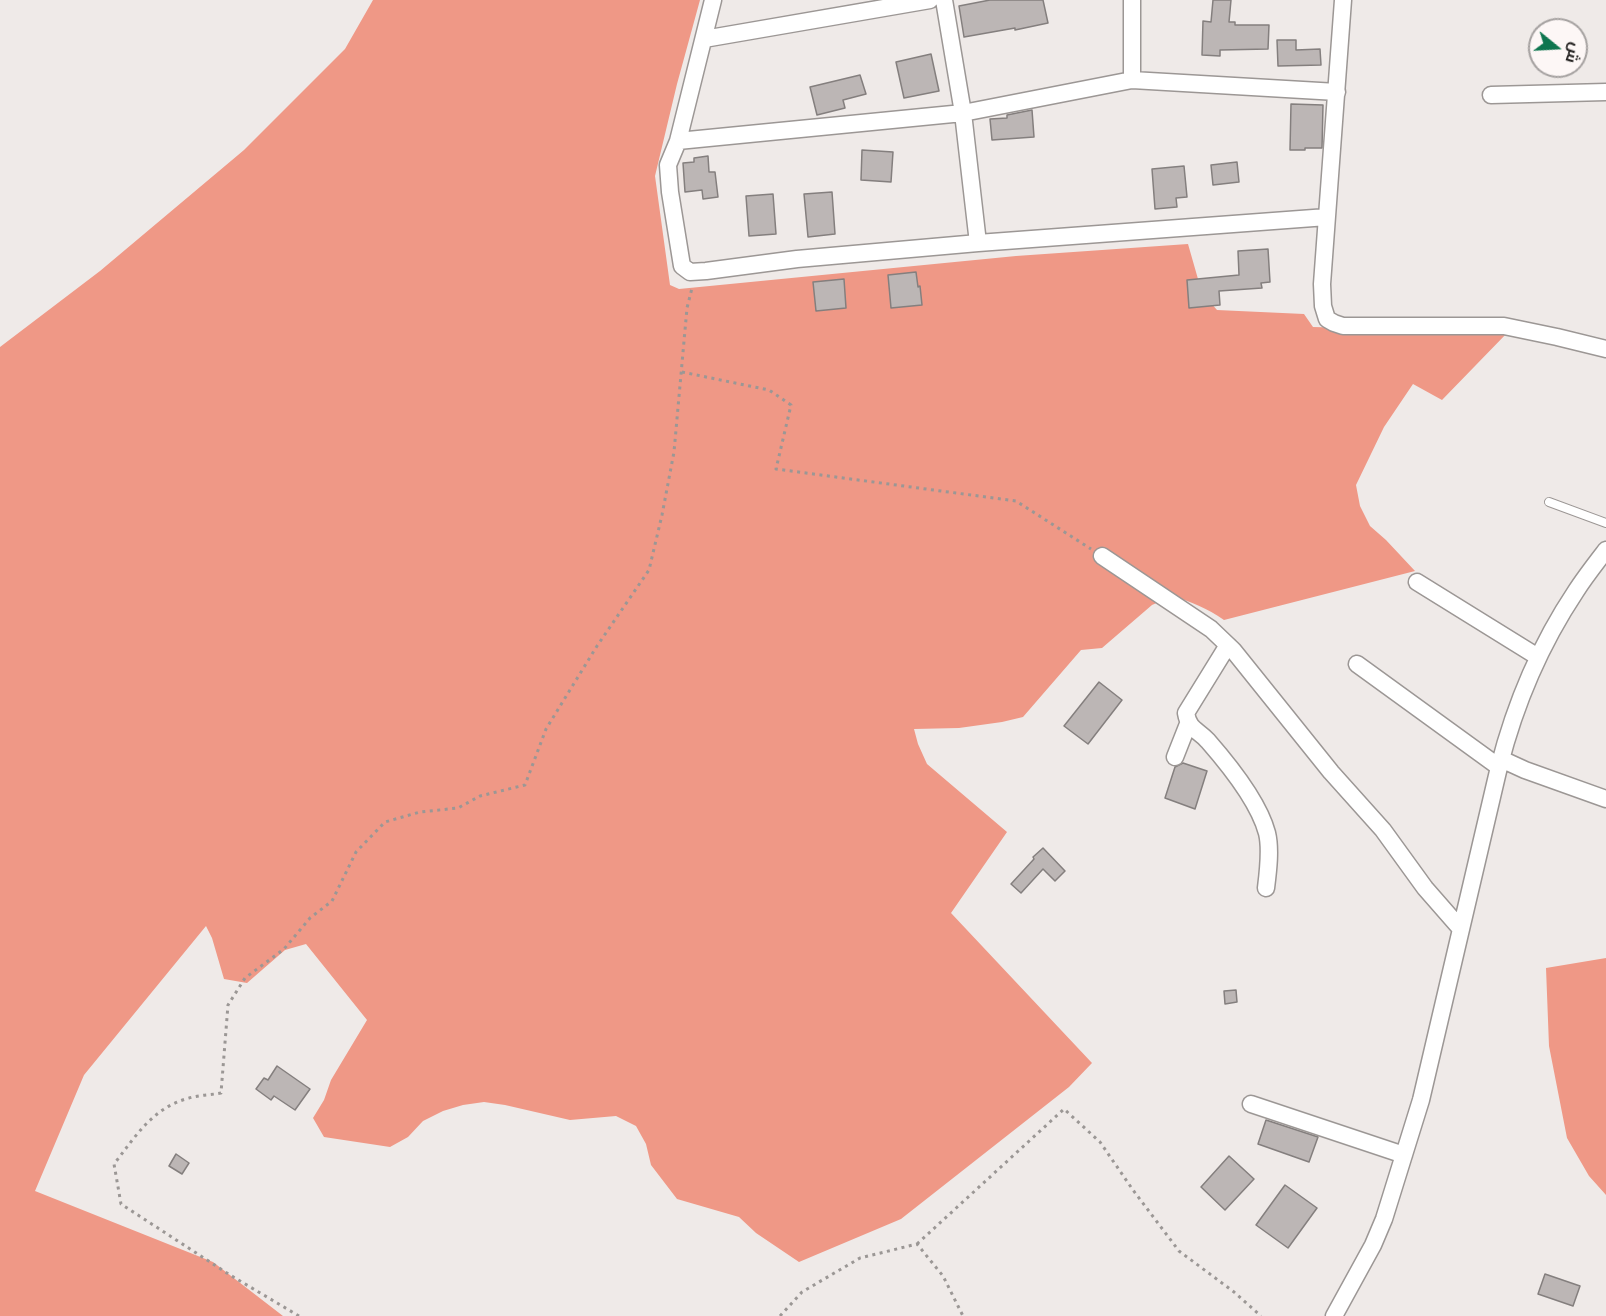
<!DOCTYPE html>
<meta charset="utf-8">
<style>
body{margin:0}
#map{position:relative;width:1606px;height:1316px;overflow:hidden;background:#efeae8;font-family:Jost,Cairo,sans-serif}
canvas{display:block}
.north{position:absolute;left:1528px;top:18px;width:60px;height:60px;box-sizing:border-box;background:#fdf7f6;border:2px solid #a5a1a0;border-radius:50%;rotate:108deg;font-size:16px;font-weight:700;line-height:24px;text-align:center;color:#22201f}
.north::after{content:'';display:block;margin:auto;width:21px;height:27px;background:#0e764f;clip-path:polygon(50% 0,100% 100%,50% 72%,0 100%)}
</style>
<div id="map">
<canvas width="1606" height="1316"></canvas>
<div class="north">ش</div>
</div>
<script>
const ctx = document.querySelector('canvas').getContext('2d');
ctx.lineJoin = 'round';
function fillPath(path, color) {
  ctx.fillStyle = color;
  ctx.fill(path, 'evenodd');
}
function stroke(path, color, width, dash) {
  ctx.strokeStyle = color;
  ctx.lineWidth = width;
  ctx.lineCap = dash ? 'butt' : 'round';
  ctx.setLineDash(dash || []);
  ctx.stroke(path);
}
const forest = new Path2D(`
 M 373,0 L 700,0 L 677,84 L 655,176 L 670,285 L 679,289 L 1016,256 L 1188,244 L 1202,293 L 1217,310 L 1304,314 L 1313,327 L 1508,332 L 1442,400 L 1413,384 L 1384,427 L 1356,485 L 1360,506 L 1370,526 L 1386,540 L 1415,571 L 1224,620 C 1207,608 1191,602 1172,596 L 1152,605 L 1102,648 L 1081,650 L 1023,717 L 1002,722 L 959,728 L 914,729 L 918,744 L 927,764 L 1007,832 L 951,913 L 1092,1063 L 1069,1087 L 901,1219 L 799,1262 L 756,1233 L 739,1217 L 677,1199 L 651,1165 L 646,1144 L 636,1126 L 616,1116 L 570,1120 L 505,1105 L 484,1102 L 463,1105 L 443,1111 L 423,1121 L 408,1137 L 390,1147 L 324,1137 L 313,1118 L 324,1100 L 331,1080 L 367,1020 L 306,944 L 285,950 L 247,983 L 224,979 L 212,938 L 206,926 L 84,1075 L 35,1191 L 213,1262 L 283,1316 L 0,1316 L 0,347 L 100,271 L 244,150 L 345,49 Z
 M 1606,958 L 1606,1195 L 1589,1176 L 1567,1138 L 1549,1046 L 1546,968 Z`);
const building = new Path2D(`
 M 990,0 L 1043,0 L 1048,23 L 1015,30 L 1015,28 L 964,37 L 959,6 Z
 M 1213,0 L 1231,0 L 1229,22 L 1235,22 L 1235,25 L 1269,25 L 1268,49 L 1220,50 L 1220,56 L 1202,55 L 1203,21 L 1211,22 Z
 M 1277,40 L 1296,40 L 1296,50 L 1320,49 L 1321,65 L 1278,66 Z
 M 931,54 L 939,91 L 904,98 L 896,62 Z
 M 860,75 L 866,94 L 843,100 L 845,108 L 817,115 L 810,87 Z
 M 1291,104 L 1323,105 L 1322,148 L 1305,148 L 1305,150 L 1290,150 Z
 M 1032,110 L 1034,137 L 992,140 L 990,119 L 1007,118 L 1007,115 Z
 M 862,150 L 893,152 L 891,182 L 861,180 Z
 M 708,156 L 709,172 L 715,172 L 718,197 L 703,199 L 702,190 L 685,192 L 683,163 L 694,162 L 694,158 Z
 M 1237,162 L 1239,182 L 1213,185 L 1211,165 Z
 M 1184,166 L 1187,197 L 1176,198 L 1177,207 L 1155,209 L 1152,169 Z
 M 832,192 L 835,234 L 808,237 L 804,194 Z
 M 773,194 L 776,234 L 749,236 L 746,196 Z
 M 1268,249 L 1270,282 L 1261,283 L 1262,288 L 1219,291 L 1220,305 L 1189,308 L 1187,280 L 1239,275 L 1238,251 Z
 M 916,272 L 918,287 L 920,286 L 922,305 L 891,308 L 888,275 Z
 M 844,279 L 846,308 L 816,311 L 813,282 Z
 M 1099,682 L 1122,700 L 1088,744 L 1064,726 Z
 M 1183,763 L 1207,771 L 1195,809 L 1165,798 L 1175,767 Z
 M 1043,848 L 1065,871 L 1055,881 L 1043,869 L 1021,893 L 1011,884 L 1034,859 L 1033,857 Z
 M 1236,990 L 1237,1002 L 1225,1004 L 1224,991 Z
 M 277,1066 L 310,1089 L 295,1110 L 274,1096 L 271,1100 L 256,1089 L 264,1078 L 268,1080 Z
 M 1266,1120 L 1318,1137 L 1309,1162 L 1258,1144 Z
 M 176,1154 L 189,1163 L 182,1174 L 169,1166 Z
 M 1229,1156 L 1254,1179 L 1225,1210 L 1201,1187 Z
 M 1285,1185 L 1317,1208 L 1288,1248 L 1256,1225 Z
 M 1545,1274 L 1580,1286 L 1573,1306 L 1538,1294 Z`);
const path = new Path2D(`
 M 682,372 L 769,390 L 791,405 L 776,469 L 1016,501 L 1091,549
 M 917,1244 L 1064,1109 L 1100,1142 L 1133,1190 L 1179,1251 L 1234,1292 L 1261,1316
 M 299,1316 L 230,1275 L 121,1204 L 114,1164 C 136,1136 152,1108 189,1098 C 199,1095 211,1095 221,1093 L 228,1005 L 245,978 L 284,949 L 310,918 L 332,901 L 356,852 L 385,822 L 420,812 L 458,808 L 480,796 L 525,785 L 546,729 L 597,646 L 649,570 L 662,515 L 674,452 L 687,308 L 692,288
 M 780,1316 L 802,1292 L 860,1258 L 917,1244 L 943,1276 L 963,1316`);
const service = new Path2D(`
 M 1549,502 L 1606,523`);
const minor = new Path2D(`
 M 713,0 L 678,141 L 668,165 L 670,192 L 682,266 L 690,272 L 706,271 L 797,259 L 978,243 L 1327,217
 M 944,0 L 963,113 L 978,243
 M 1132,0 L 1132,80
 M 1343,0 L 1322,284 L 1323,306 L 1327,319 L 1334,323 L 1343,326 L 1504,326 L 1557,337 L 1606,349
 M 704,39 L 930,0
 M 1491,95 L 1606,92
 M 678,141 L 963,113 L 1132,80 L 1337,92
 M 1102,556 L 1211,629 L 1233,650 L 1331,772 L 1383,830 L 1425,888 L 1460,928
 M 1417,582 L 1538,657
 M 1228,645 L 1186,713 C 1189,730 1197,729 1208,741 C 1229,765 1259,803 1267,833 C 1271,849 1268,872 1266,888
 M 1357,664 L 1499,767
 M 1175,757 L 1188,724
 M 1501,759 L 1525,770 L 1606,799
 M 1251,1104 L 1404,1155
 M 1334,1316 L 1373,1245 L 1384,1219 L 1421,1100 L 1499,767 C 1515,704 1540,645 1576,591 C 1585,577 1596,563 1606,550`);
fillPath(forest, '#ef9886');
fillPath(building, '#bcb6b5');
stroke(building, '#847f7e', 1.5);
stroke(service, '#9c9795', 10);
stroke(minor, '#9c9795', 19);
stroke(path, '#9b9795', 3, [3, 4.5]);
stroke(service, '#fff', 8);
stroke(minor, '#fff', 16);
</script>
